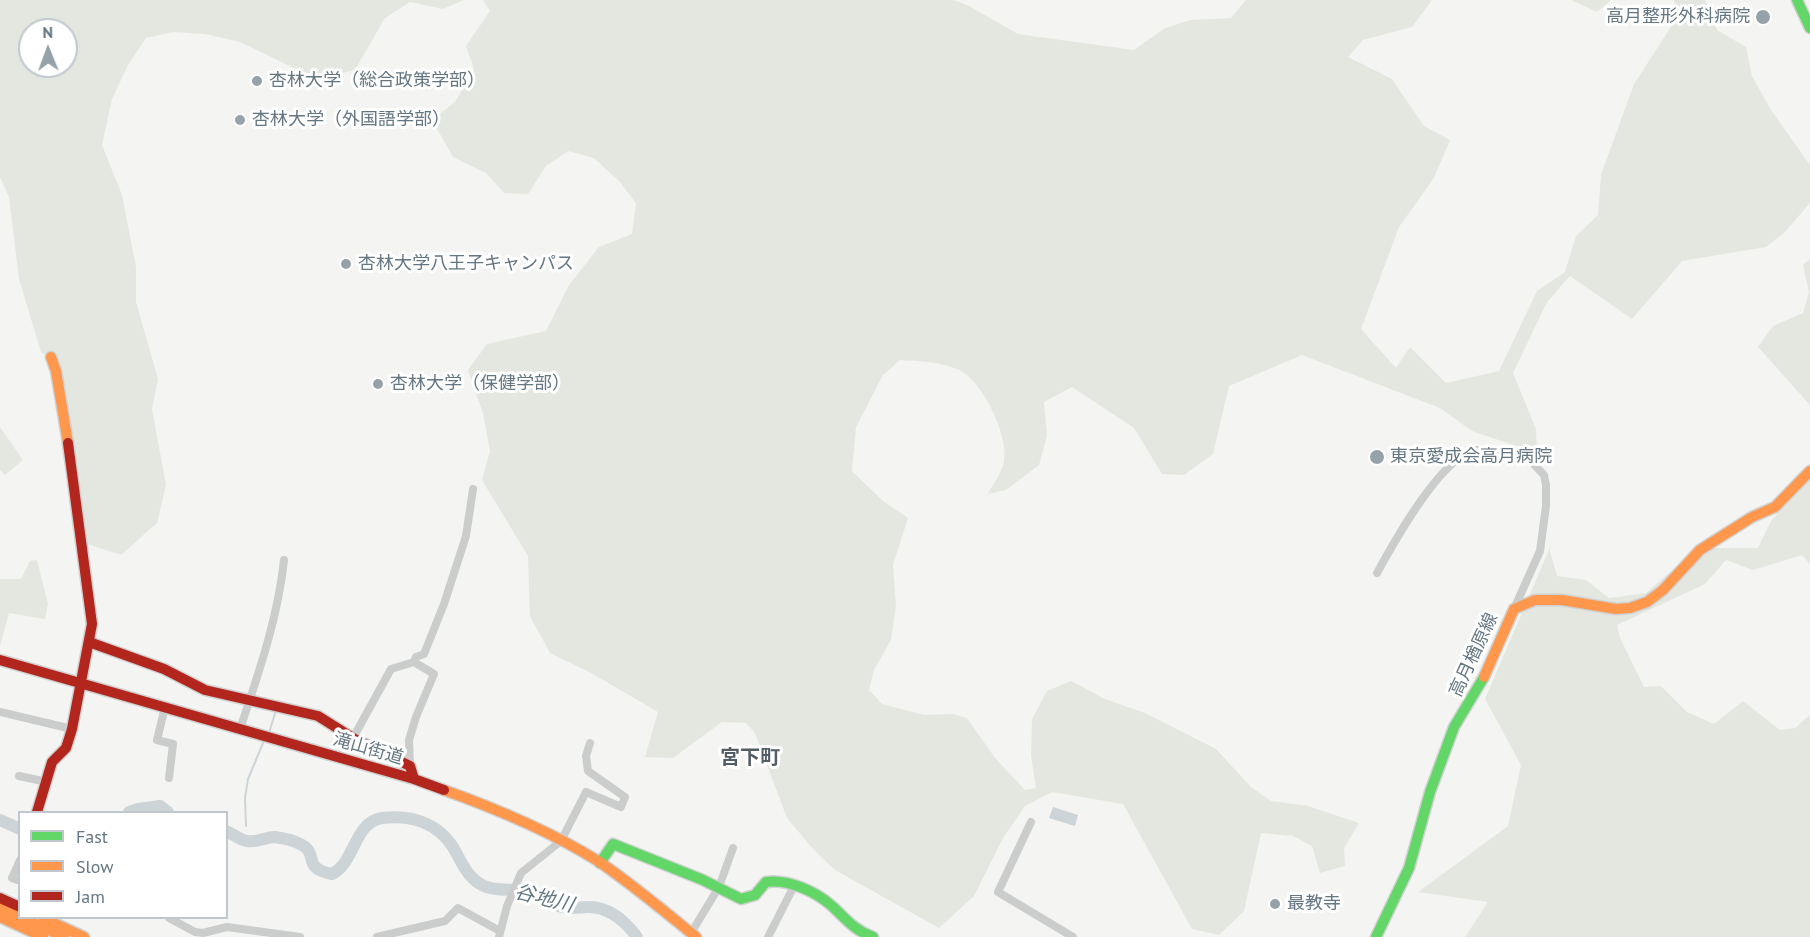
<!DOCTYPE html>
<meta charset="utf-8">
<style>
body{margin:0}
#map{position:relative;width:1810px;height:937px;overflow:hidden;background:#f4f4f2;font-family:"PT Sans",sans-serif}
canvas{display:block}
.legend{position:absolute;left:18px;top:811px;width:210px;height:108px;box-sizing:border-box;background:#fff;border:2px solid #c1c8cd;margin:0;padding:8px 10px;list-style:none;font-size:18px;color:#647682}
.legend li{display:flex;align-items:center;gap:12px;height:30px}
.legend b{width:30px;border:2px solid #c1c8cd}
.north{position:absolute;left:18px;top:18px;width:60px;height:60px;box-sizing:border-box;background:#fff;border:2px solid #c1c8cd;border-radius:50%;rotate:359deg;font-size:16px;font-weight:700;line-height:24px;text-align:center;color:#647682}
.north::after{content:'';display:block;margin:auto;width:21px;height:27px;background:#96a2a9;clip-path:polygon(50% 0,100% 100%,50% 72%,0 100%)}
</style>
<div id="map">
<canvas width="1810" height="937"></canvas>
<ul class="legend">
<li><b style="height:8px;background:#63d668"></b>Fast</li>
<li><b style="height:8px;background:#ff974d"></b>Slow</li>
<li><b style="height:8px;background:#b3261e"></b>Jam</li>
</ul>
<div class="north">N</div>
</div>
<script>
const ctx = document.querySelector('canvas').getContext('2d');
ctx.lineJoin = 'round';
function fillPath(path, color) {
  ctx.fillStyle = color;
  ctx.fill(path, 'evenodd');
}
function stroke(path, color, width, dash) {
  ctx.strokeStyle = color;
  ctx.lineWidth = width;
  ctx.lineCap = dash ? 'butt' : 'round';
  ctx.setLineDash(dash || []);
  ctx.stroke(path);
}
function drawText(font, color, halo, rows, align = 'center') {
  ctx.font = font + ' "PT Sans","Noto Sans JP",sans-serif';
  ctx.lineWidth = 6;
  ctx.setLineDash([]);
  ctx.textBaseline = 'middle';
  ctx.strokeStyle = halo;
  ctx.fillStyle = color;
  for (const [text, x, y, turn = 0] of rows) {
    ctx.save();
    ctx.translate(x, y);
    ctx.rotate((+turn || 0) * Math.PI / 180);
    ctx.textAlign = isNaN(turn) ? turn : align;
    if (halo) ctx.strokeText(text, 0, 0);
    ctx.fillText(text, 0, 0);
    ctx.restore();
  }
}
const green = new Path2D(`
 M 0,0 L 464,0 L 443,9 L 410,2 L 385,18 L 355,70 L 317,79 L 240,42 L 205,34 L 173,32 L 146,38 L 128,65 L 112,99 L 102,145 L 122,195 L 136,267 L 136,302 L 158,379 L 152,409 L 166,485 L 157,523 L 121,555 L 84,543 L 51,359 L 41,352 L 19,279 L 9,197 L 0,177 ZM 30,30 L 66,30 L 66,66 L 30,66 Z
 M 483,0 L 953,0 L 967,5 L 1018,34 L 1134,50 L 1165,28 L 1191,20 L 1231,18 L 1246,0 L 1432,0 L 1412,27 L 1363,40 L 1348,57 L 1392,79 L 1424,126 L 1450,140 L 1434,178 L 1399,227 L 1361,329 L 1396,368 L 1410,347 L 1446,383 L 1499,371 L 1537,291 L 1565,272 L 1576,236 L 1598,215 L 1601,175 L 1634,84 L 1678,16 L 1674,0 L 1705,0 L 1717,30 L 1746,47 L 1752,76 L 1771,110 L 1810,165 L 1810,203 L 1785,232 L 1766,247 L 1682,261 L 1632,319 L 1570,276 L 1547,302 L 1513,373 L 1536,429 L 1537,453 L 1472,431 L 1440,408 L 1302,355 L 1229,386 L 1213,454 L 1184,475 L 1162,474 L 1134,428 L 1072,387 L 1044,402 L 1047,435 L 1039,465 L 1006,490 L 988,494 C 993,484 1003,471 1004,461 C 1009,436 982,380 959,370 C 941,362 920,361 900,360 L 883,375 L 856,427 L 852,471 L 883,501 L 908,518 L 893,565 L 896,606 L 891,640 L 874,670 L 869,690 L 882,704 L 924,715 L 953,714 L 967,718 L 995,758 L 1025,790 L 1036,788 L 1031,756 L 1032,719 L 1047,691 L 1071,681 L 1105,699 L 1145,713 L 1216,749 L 1251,787 L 1271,801 L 1308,806 L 1359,823 L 1344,848 L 1345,866 L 1320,873 L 1312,846 L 1293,836 L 1261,833 L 1244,911 L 1219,935 L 1192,929 L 1123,804 L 1052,792 L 1025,806 L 1003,838 L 974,896 L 939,928 L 835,870 L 813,849 L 787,818 L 755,733 L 746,723 L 722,722 L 673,758 L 645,757 L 658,712 L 591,673 L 550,653 L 530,616 L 528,556 L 482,480 L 490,451 L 483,413 L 468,370 L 487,344 L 546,331 L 569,285 L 599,247 L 632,234 L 636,203 L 619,181 L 594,158 L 568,151 L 546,166 L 528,194 L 504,193 L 486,173 L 453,157 L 432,120 L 455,102 L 474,69 L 466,46 L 490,11 Z
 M 1571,0 L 1611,0 L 1597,12 Z
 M 1810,259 L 1810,405 L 1758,347 L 1773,326 L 1803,313 L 1809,292 L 1803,265 Z
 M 0,427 L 23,460 L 5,475 L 0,470 Z
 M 1810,477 L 1810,564 L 1802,555 L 1753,570 L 1726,560 L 1705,584 L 1617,625 L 1620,638 L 1644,687 L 1661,686 L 1687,712 L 1714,724 L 1743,701 L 1780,730 L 1795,728 L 1810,715 L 1810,937 L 1465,937 L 1488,902 L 1418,892 L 1508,826 L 1521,765 L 1485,699 L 1551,545 L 1550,551 L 1557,576 L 1586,580 L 1609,598 L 1646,593 L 1698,548 L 1758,548 L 1771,521 Z
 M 37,560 L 48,604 L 45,619 L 9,613 L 0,646 L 0,579 L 21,579 L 30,561 Z`);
const water = new Path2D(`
 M 1053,807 L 1078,815 L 1075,826 L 1049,818 Z`);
const stream = new Path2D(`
 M 269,733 L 276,710
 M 246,826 L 245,798 L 248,779 L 263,743`);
const river = new Path2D(`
 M 129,812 L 138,809 L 160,806 L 168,812
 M 0,820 L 20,829
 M 226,831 C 233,834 240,840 247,841 C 257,843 265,837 275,837 C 283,838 295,841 302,845 C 319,854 301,868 332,874 C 355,863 354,822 382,818 C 415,814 443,825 458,856 C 464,868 471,880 484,886 C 497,892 511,888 524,891 C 538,893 548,904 562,907 C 571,909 580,907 589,907 C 610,907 625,921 637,937`);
const street = new Path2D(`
 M 1377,573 C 1393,544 1442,454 1477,450 C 1494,449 1514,457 1531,461
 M 1514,609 L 1540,551 L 1546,506 L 1546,485 L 1544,475 L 1528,458
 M 165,707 L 157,740 L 173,744 L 169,778
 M 0,712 L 72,729
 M 240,729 C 258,675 278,618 284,560
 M 353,738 L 391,669 L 414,662
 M 410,766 L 409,740 L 416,717 L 434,674 L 414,662 L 416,657 L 424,654 L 444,604 L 466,536 L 473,489
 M 19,776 L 47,782
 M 1031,822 L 998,892 L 1073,937
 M 20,860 L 12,878 L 20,881
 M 169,918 L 195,932 L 203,933 L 227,927 L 300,937
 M 691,933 L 719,887 L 733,848
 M 377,937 L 445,921 L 458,908 L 500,931
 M 499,937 L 507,906 L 521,873 L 561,841 L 586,792 L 621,807 L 625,797 L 588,771 L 586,756 L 590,743
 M 768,937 L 794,886`);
const fast = new Path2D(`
 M 1797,0 L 1810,28
 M 600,863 L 613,844 L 703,880 L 741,899 L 755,895 L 766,882 C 788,879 815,891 832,906 C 846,919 854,930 873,937
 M 1376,937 L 1409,868 L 1430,792 L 1454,727 L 1484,677`);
const slow = new Path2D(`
 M 51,357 L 56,371 L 68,443
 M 1484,677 L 1514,609 L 1535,600 L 1562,600 L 1616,609 L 1630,608 L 1647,602 L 1663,590 L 1700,550 L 1752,517 L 1775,507 L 1810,471
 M 444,790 C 497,809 550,831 598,861 C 632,884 664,911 696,937
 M 0,907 L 20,916
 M 0,917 L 43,937
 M 22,918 L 64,937
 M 43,918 L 84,937`);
const jam = new Path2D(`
 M 89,642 L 164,669 L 205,690 L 318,716 L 353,738 L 410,766 L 414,779
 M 0,660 L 414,779 L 444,790
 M 37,812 L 52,762 L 66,748 L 72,729 L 92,624 L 68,443
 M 0,898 L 20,907`);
const markers = [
 [1763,17,8,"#96a2a9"],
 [257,81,6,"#96a2a9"],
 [240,120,6,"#96a2a9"],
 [346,264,6,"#96a2a9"],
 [378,384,6,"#96a2a9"],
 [1377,457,8,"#96a2a9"],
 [1275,904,6,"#96a2a9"]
];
const poiNames = [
 ["高月整形外科病院",1750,17,"right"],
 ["杏林大学（総合政策学部）",269,81],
 ["杏林大学（外国語学部）",252,120],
 ["杏林大学八王子キャンパス",358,264],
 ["杏林大学（保健学部）",390,384],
 ["東京愛成会高月病院",1390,457],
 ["最教寺",1287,904]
];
const streetNames = [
 ["高月楢原線",1474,655,-65],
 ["滝山街道",368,749,16]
];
const neighbourhoodNames = [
 ["宮下町",750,758]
];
const waterNames = [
 ["谷地川",544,899,14]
];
fillPath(green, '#e4e7e0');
fillPath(water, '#ccd4d7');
stroke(stream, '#ccd4d7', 2);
stroke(river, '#ccd4d7', 12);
stroke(fast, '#d0d2d2', 13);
stroke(slow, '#d0d2d2', 13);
stroke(jam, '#d0d2d2', 13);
stroke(street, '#cbcdcd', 8);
stroke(fast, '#63d668', 10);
stroke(slow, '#ff974d', 10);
stroke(jam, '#b3261e', 10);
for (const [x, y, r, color] of markers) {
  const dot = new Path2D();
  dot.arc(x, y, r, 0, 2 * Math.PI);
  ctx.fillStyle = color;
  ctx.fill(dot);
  stroke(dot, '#fff', 2);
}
drawText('18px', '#647682', '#fff', poiNames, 'left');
drawText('18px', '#647682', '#fff', streetNames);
drawText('bold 20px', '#525e67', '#fff', neighbourhoodNames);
drawText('italic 20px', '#5f777f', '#fff', waterNames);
</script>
